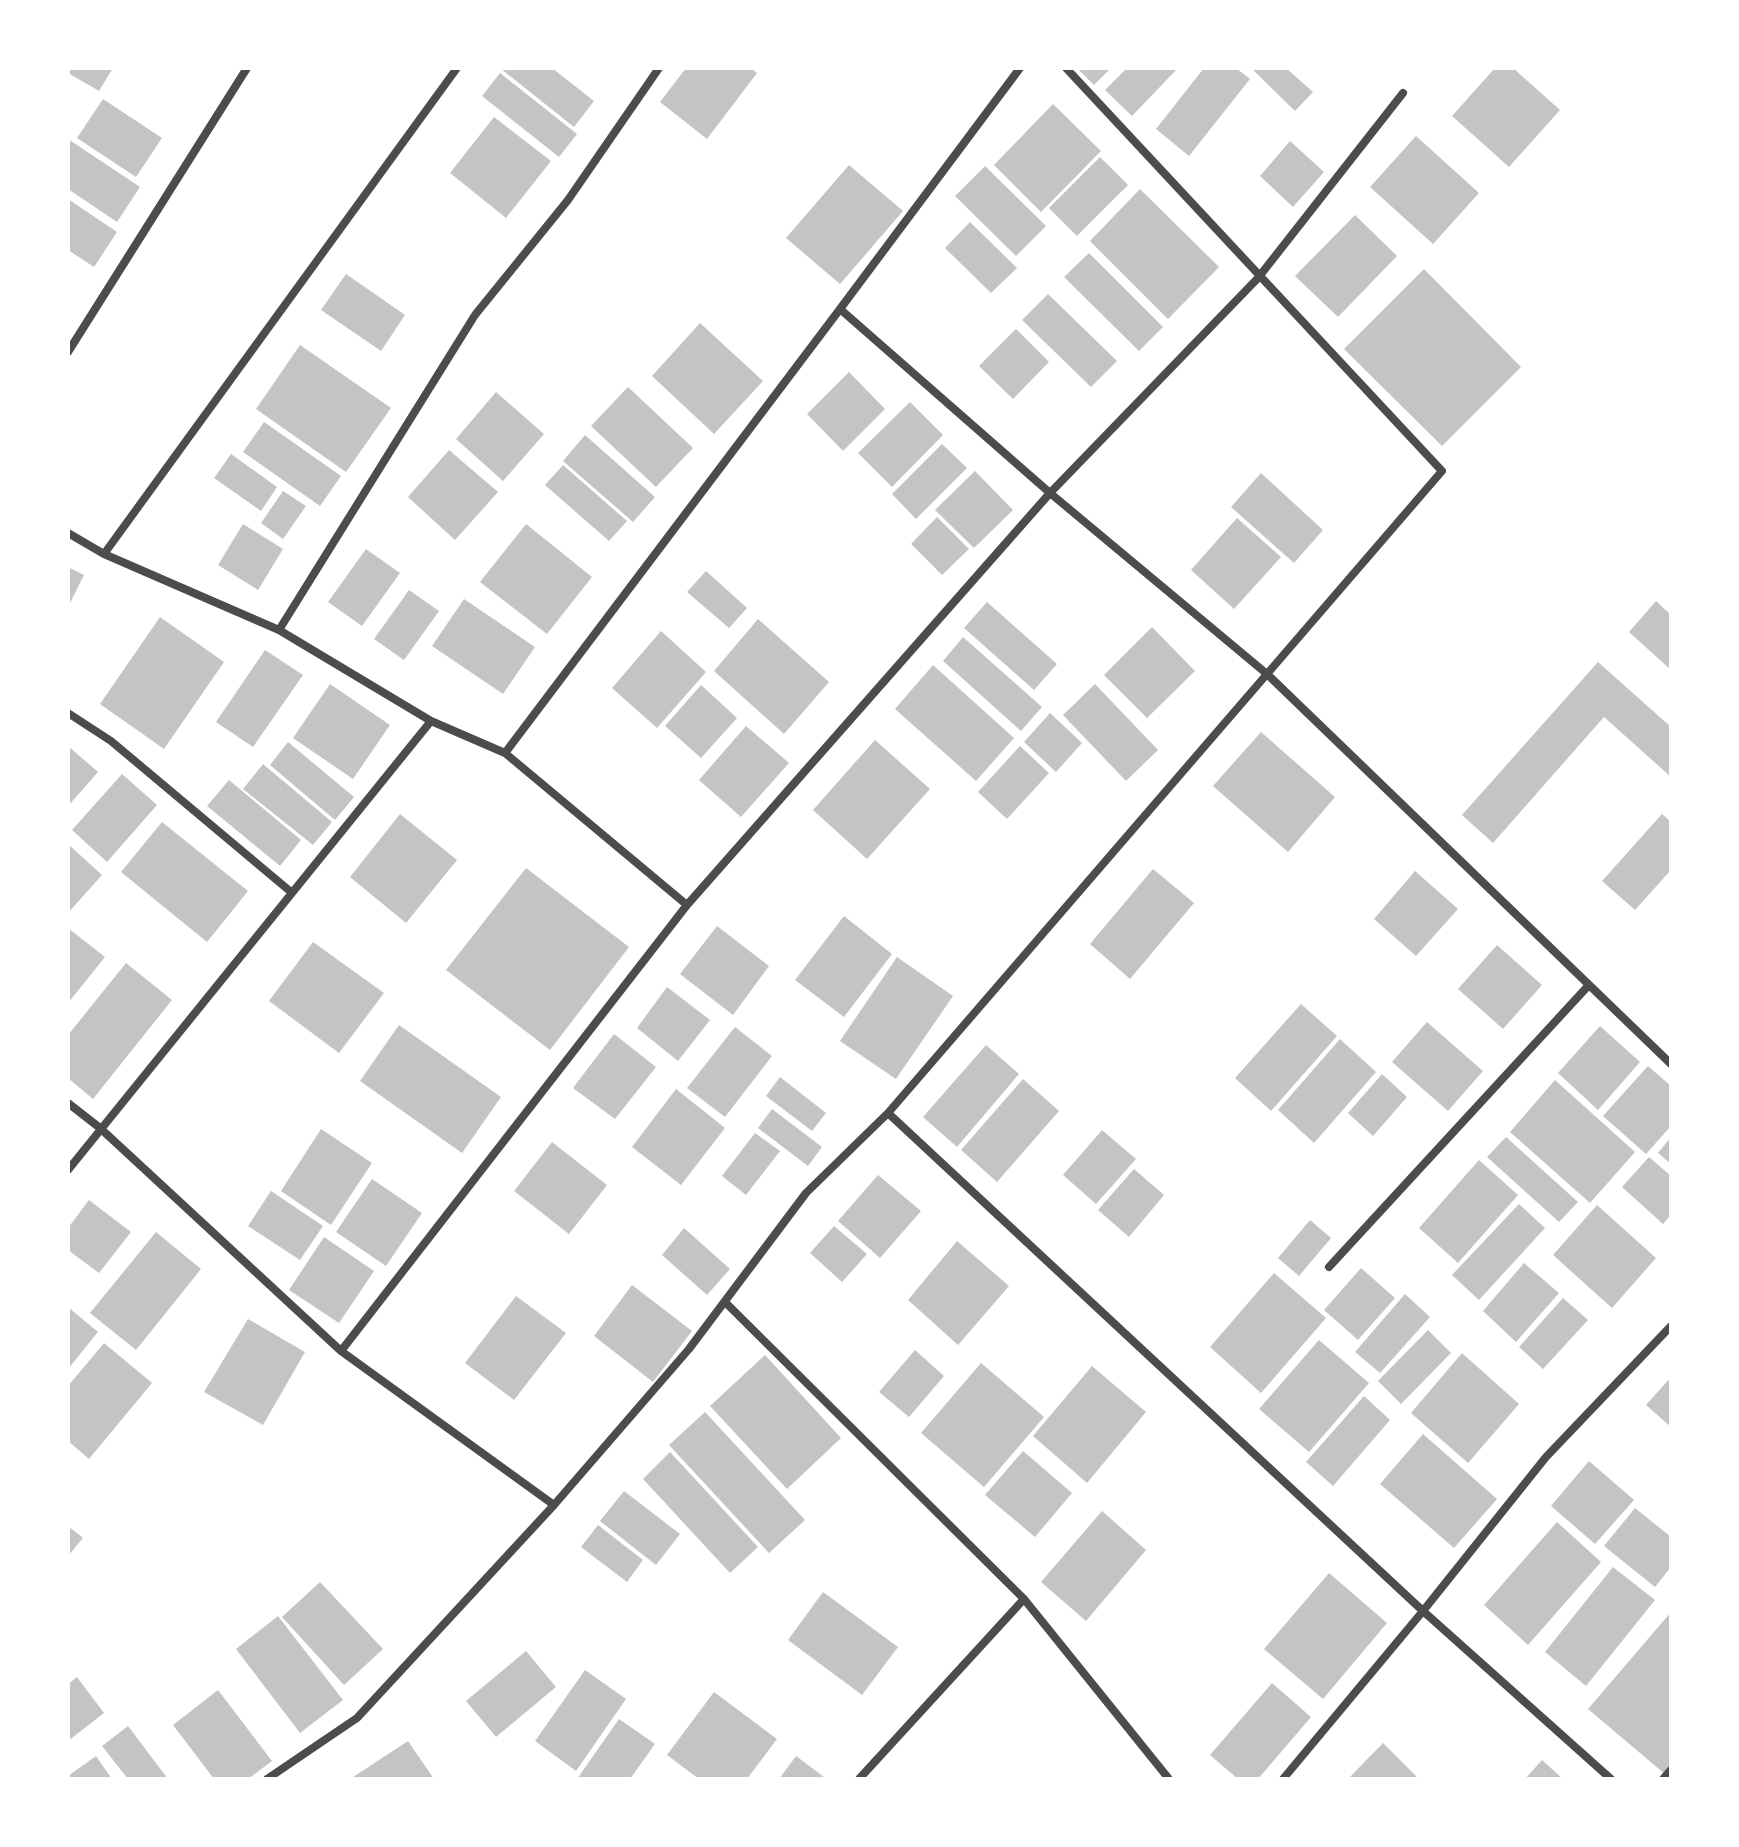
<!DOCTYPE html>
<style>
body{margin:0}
#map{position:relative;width:1739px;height:1847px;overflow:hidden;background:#fff;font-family:Roboto,sans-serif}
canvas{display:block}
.frame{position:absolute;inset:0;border:70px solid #fff;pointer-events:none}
</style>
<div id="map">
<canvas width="1739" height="1847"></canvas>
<div class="frame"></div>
</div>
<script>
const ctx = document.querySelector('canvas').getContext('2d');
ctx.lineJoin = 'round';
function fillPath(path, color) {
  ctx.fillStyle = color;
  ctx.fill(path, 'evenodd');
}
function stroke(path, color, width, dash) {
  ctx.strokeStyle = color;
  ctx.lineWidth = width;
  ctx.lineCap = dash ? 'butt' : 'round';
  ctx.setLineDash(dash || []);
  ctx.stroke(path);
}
const building = new Path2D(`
 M 68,68 L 113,68 L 99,91 L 68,73 Z
 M 500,68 L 552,68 L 594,101 L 574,127 Z
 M 686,68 L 751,68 L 757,73 L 707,139 L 660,102 Z
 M 1077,68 L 1111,68 L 1094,85 Z
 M 1127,68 L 1178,68 L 1132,116 L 1105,90 Z
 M 1204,68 L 1236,68 L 1250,79 L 1189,156 L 1156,129 Z
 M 1251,68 L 1286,68 L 1313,92 L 1295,111 Z
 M 1495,68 L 1513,68 L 1560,110 L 1509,167 L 1452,116 Z
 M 500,73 L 577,134 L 559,157 L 482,96 Z
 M 103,99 L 162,138 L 136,177 L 77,138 Z
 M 1053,104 L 1101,151 L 1041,212 L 994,165 Z
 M 494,117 L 551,161 L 506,218 L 450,173 Z
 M 1416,136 L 1479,193 L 1433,244 L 1370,187 Z
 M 68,139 L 140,187 L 117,222 L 68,189 Z
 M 1290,141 L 1324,172 L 1293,207 L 1260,176 Z
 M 1100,157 L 1128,185 L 1077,236 L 1049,208 Z
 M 849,165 L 903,211 L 840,284 L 786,238 Z
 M 985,166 L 1046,226 L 1016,256 L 955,196 Z
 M 1140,189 L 1219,267 L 1168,319 L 1090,241 Z
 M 68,199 L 117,232 L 94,267 L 68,250 Z
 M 1355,215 L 1397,256 L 1338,317 L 1295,276 Z
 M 970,222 L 1017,268 L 991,293 L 945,248 Z
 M 1089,253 L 1163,327 L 1139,351 L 1064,277 Z
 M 1424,269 L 1521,367 L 1442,446 L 1344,349 Z
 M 346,274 L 405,315 L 381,351 L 321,310 Z
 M 1048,294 L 1117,361 L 1091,387 L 1022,320 Z
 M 700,323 L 763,381 L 714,434 L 652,376 Z
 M 1016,329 L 1049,362 L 1013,399 L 979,366 Z
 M 300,345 L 391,408 L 346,472 L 256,409 Z
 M 849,372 L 885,409 L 843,451 L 807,414 Z
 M 628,387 L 693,448 L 656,487 L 591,426 Z
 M 496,392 L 544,434 L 503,481 L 456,439 Z
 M 910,402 L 943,435 L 892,487 L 858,453 Z
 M 264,422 L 341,476 L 320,506 L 243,452 Z
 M 585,435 L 655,497 L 633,522 L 563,461 Z
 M 942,444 L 967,468 L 916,519 L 892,494 Z
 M 449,450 L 498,492 L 455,540 L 408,497 Z
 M 231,454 L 277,487 L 261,511 L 214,478 Z
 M 563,465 L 627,521 L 609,541 L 545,485 Z
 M 975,471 L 1013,510 L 974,548 L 935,510 Z
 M 1261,473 L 1323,530 L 1294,563 L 1231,507 Z
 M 283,491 L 306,506 L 283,539 L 261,523 Z
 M 937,517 L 969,549 L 942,575 L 911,544 Z
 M 1237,518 L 1281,557 L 1234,609 L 1191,570 Z
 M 243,524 L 283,549 L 258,590 L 218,565 Z
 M 526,524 L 592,577 L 547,634 L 480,582 Z
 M 366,549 L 400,573 L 362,626 L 328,602 Z
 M 68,567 L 84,575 L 68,607 Z
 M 706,571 L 747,608 L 729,628 L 687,592 Z
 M 409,590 L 439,611 L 404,660 L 374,639 Z
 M 464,599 L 535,647 L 503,694 L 432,646 Z
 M 1656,601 L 1671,615 L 1671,670 L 1629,632 Z
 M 987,602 L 1057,664 L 1034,690 L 964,628 Z
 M 160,617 L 224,662 L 164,749 L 100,704 Z
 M 758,619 L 829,682 L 784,734 L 714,671 Z
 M 1152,627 L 1195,671 L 1147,718 L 1104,675 Z
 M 661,631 L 706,672 L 657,728 L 612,688 Z
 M 963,637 L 1042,707 L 1021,731 L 943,661 Z
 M 265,650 L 303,675 L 253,747 L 216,722 Z
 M 1598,662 L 1671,727 L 1671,777 L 1604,717 L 1493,843 L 1462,815 Z
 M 933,665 L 1014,738 L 976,781 L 895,709 Z
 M 330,684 L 390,725 L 353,779 L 293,738 Z
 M 1095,684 L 1158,750 L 1126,781 L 1063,715 Z
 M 701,685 L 737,718 L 701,758 L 665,726 Z
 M 1050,713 L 1082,743 L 1056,772 L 1024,742 Z
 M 746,726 L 789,763 L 741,817 L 699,780 Z
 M 1261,732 L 1335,797 L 1288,852 L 1213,786 Z
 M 875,740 L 930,789 L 867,859 L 813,810 Z
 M 288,742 L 354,797 L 335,820 L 270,765 Z
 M 68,746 L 98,772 L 68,806 Z
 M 1020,746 L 1049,773 L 1007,819 L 978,792 Z
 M 263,764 L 332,822 L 313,845 L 243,789 Z
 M 122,774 L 157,805 L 107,862 L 72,830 Z
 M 229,780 L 301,840 L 280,866 L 207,806 Z
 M 400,814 L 457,860 L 406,923 L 350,877 Z
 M 1662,814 L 1671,822 L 1671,870 L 1635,910 L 1602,881 Z
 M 162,822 L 248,891 L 207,942 L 121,872 Z
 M 68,844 L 102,875 L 68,913 Z
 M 526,868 L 629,947 L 550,1050 L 446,970 Z
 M 1153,869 L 1194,903 L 1130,979 L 1090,944 Z
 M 1415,871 L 1458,909 L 1416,956 L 1374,919 Z
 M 844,916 L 892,954 L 844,1017 L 795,980 Z
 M 717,926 L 769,966 L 733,1015 L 680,974 Z
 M 68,928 L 105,957 L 68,1003 Z
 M 313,942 L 384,993 L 339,1053 L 269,1001 Z
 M 1497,945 L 1542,985 L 1503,1029 L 1458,989 Z
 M 897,957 L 953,996 L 896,1079 L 840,1041 Z
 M 126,963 L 172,1000 L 93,1099 L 68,1078 L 68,1035 Z
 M 667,987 L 710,1020 L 678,1061 L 637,1028 Z
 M 1301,1004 L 1337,1036 L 1271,1111 L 1235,1078 Z
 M 1427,1022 L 1483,1071 L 1448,1111 L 1392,1062 Z
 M 399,1025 L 501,1097 L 462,1153 L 360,1081 Z
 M 1600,1026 L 1640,1062 L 1598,1110 L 1558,1073 Z
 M 735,1027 L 772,1056 L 725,1117 L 687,1088 Z
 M 614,1034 L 656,1067 L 615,1119 L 573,1088 Z
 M 1340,1039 L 1376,1072 L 1314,1143 L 1278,1110 Z
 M 986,1045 L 1019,1074 L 957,1147 L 923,1117 Z
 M 1648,1066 L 1671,1086 L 1671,1126 L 1646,1154 L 1603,1116 Z
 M 1382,1074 L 1407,1097 L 1373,1136 L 1348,1113 Z
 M 780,1077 L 826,1113 L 812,1131 L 766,1096 Z
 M 1023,1079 L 1059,1111 L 997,1182 L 961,1150 Z
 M 1555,1080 L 1635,1152 L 1590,1203 L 1510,1132 Z
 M 676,1089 L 725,1128 L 681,1185 L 632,1147 Z
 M 772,1109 L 822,1147 L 808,1166 L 758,1128 Z
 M 321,1129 L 372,1163 L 331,1225 L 281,1191 Z
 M 1102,1130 L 1136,1159 L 1096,1204 L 1063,1175 Z
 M 755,1133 L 780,1151 L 746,1195 L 722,1176 Z
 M 1506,1137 L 1578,1202 L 1559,1222 L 1487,1157 Z
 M 1671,1137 L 1671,1164 L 1658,1153 Z
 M 552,1142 L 607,1185 L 569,1234 L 514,1191 Z
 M 1649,1157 L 1671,1176 L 1671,1215 L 1663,1224 L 1622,1187 Z
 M 1479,1160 L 1518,1195 L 1458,1263 L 1419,1228 Z
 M 1134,1169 L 1164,1195 L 1129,1237 L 1098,1210 Z
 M 878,1175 L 921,1211 L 880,1258 L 838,1221 Z
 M 372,1179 L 422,1213 L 386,1266 L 336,1232 Z
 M 271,1191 L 323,1226 L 300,1260 L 248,1226 Z
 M 89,1200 L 131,1232 L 99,1273 L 68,1250 L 68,1228 Z
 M 1519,1204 L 1545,1228 L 1479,1300 L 1452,1275 Z
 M 1597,1205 L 1656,1258 L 1612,1308 L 1553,1255 Z
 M 1310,1220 L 1331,1238 L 1299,1276 L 1278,1258 Z
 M 834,1226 L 867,1254 L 842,1282 L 810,1253 Z
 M 684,1228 L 730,1269 L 707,1295 L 662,1255 Z
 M 156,1232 L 201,1269 L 136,1350 L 90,1313 Z
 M 324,1237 L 374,1271 L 339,1323 L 289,1290 Z
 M 957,1241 L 1009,1286 L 958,1345 L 908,1300 Z
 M 1524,1263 L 1559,1293 L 1516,1342 L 1483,1311 Z
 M 1361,1268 L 1395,1298 L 1358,1340 L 1324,1310 Z
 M 1274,1273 L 1326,1318 L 1261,1393 L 1210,1347 Z
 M 632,1285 L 692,1331 L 653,1382 L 594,1336 Z
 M 1405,1294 L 1430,1317 L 1380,1373 L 1355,1352 Z
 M 516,1296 L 566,1333 L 514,1400 L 465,1363 Z
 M 1563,1298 L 1588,1320 L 1543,1369 L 1519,1347 Z
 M 68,1307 L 98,1332 L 68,1369 Z
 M 248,1319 L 305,1352 L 263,1425 L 204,1392 Z
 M 1428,1330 L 1451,1353 L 1401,1404 L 1378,1381 Z
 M 1319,1340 L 1369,1383 L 1309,1452 L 1259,1409 Z
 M 104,1343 L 152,1383 L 89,1459 L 68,1441 L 68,1386 Z
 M 915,1350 L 944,1376 L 909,1417 L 879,1392 Z
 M 1462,1353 L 1519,1404 L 1468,1463 L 1411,1413 Z
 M 765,1355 L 841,1438 L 787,1489 L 710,1406 Z
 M 981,1363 L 1044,1417 L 984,1487 L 921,1433 Z
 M 1092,1366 L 1146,1412 L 1087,1483 L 1033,1436 Z
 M 1671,1377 L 1671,1427 L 1646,1405 Z
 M 1364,1396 L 1390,1420 L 1333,1486 L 1306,1462 Z
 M 705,1412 L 805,1520 L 769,1553 L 669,1445 Z
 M 1423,1434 L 1497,1499 L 1454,1548 L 1380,1484 Z
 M 1023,1451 L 1072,1493 L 1035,1537 L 985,1495 Z
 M 670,1452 L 758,1547 L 730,1573 L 643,1479 Z
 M 1589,1461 L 1634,1500 L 1595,1544 L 1551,1506 Z
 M 624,1491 L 680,1534 L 656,1565 L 600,1521 Z
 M 1635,1508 L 1671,1537 L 1671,1567 L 1655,1587 L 1604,1546 Z
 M 1102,1511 L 1146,1550 L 1086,1621 L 1041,1582 Z
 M 1557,1522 L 1601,1562 L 1528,1645 L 1484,1605 Z
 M 598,1525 L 643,1560 L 627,1582 L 581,1547 Z
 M 68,1526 L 83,1538 L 68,1556 Z
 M 1613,1567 L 1655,1600 L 1586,1686 L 1545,1652 Z
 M 1329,1573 L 1387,1623 L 1323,1699 L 1264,1649 Z
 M 320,1582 L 383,1649 L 344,1685 L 282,1617 Z
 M 823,1592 L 898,1647 L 862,1695 L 788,1640 Z
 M 1671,1612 L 1671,1769 L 1666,1775 L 1588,1709 Z
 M 278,1616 L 343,1700 L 300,1733 L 236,1649 Z
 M 526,1651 L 556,1687 L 496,1737 L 466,1701 Z
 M 585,1670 L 626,1699 L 576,1771 L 535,1741 Z
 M 77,1677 L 104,1713 L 68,1741 L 68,1684 Z
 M 1272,1683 L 1311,1717 L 1258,1779 L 1238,1779 L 1210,1755 Z
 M 218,1690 L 272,1761 L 248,1779 L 214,1779 L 173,1725 Z
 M 714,1692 L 777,1739 L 747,1779 L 699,1779 L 667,1755 Z
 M 619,1719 L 655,1744 L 630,1779 L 577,1779 Z
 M 128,1726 L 168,1779 L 128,1779 L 102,1746 Z
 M 408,1741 L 434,1779 L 350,1779 Z
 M 1383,1743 L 1419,1779 L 1348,1779 Z
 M 96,1756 L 112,1779 L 68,1779 L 68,1776 Z
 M 796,1756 L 824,1777 L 822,1779 L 779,1779 Z
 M 1542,1760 L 1563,1779 L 1525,1779 Z`);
const minor = new Path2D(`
 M 1066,68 L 1442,471 L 1267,674 L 1671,1064
 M 840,309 L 1020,68
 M 68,352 L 247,68
 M 68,533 L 104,554 L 279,630 L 431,721 L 505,753 L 840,309 L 1050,493 L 1267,674 L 888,1113 L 1423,1611 L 1283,1779
 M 104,554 L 457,68
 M 279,630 L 475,315 L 568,200 L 659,68
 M 68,713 L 111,741 L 291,892
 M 505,753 L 687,905
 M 68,1103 L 100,1128 L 341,1351 L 554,1505
 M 68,1170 L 431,721
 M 1329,1267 L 1588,986
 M 725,1302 L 1024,1599 L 1169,1779
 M 341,1351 L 687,905 L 1050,493 L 1258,278 L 1403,93
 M 267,1779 L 357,1718 L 554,1505 L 689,1349 L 806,1193 L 888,1113
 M 859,1779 L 1024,1599
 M 1611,1779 L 1423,1611 L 1546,1457 L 1671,1326
 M 1663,1779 L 1671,1770`);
fillPath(building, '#c4c4c4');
stroke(minor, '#4c4c4c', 8);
</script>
